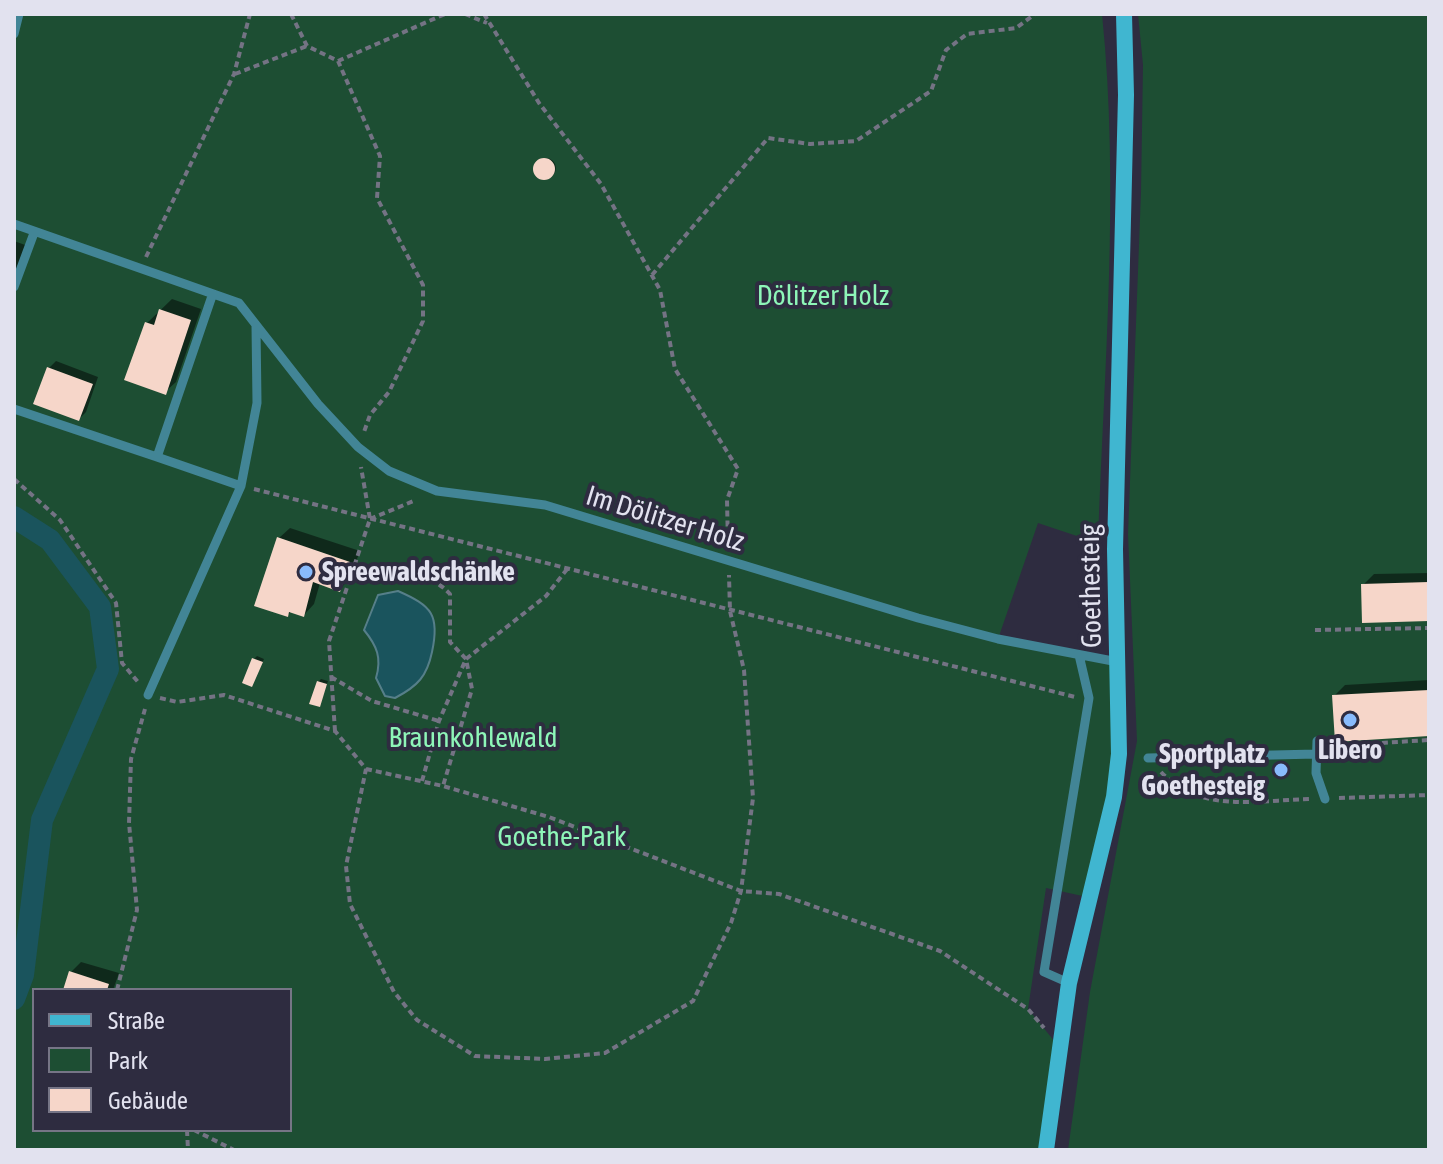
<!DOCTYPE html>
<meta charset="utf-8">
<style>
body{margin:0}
#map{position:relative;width:1443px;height:1164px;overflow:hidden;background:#2e2c40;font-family:"Asap Condensed",sans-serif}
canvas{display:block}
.frame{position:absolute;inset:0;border:16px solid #e2e2ef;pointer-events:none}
.legend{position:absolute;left:32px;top:988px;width:260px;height:144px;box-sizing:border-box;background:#2e2c40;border:2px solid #767586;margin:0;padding:10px 14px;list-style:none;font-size:24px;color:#e2e2ef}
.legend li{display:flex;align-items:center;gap:16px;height:40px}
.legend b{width:40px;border:2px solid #767586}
</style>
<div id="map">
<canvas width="1443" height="1164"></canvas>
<div class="frame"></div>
<ul class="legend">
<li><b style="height:10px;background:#40b6d0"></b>Straße</li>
<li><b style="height:22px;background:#1d4e33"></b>Park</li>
<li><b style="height:22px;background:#f6d6c9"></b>Gebäude</li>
</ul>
</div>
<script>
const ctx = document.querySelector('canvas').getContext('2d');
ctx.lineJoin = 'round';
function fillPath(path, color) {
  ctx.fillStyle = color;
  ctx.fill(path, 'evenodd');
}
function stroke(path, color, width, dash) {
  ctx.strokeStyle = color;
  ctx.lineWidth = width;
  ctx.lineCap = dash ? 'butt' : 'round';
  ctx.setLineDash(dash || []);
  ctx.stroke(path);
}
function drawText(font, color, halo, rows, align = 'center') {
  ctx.font = font + ' "Asap Condensed",sans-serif';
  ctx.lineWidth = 8;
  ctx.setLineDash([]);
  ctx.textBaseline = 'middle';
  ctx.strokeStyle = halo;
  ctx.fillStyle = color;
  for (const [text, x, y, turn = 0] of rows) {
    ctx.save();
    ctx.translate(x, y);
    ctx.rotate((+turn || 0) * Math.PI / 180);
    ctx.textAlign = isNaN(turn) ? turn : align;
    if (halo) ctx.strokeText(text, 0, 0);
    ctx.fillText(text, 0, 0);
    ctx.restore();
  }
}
const green = new Path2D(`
 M 14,14 L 1102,14 C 1120,189 1104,368 1098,543 L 1038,523 L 998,639 L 1119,662 L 1119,754 L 1087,897 L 1046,888 L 1028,1009 L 1060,1048 L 1046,1150 L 14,1150 ZM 34,990 L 290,990 L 290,1130 L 34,1130 Z
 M 1138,14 L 1429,14 L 1429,1150 L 1068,1150 L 1090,992 L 1137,741 L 1128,534 L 1141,192 L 1143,65 Z`);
const water = new Path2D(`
 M 398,591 C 432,606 440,615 432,652 C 427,676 418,686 395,698 L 385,696 L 376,678 C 382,658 377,646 364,630 L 378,595 Z`);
const shadow = new Path2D(`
 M536 168a10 10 0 1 1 20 0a10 10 0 1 1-20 0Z
 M 14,241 L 28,246 L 14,283 Z
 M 172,299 L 201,309 L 176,382 L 165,392 L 146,324 Z
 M 56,361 L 98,377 L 86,412 L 79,419 L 49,368 Z
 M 290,528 L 360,551 L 350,578 L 340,589 L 320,583 L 314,604 L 304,615 L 292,611 L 287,615 L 279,538 Z
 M 1429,573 L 1429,619 L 1363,585 L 1374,574 Z
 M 257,656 L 264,659 L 252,685 L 254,659 Z
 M 321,679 L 328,681 L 319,705 L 318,682 Z
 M 1429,680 L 1429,735 L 1334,696 L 1345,685 Z
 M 81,962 L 119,973 L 113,990 L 65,990 L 71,972 Z`);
const canal = new Path2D(`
 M 14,517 L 50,540 L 100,607 L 108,669 L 42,820 L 23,975 L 14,999`);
const building = new Path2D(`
 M533 169a11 11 0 1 1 22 0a11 11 0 1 1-22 0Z
 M 159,309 L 191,320 L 166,395 L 124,380 L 145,322 L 154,325 Z
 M 47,367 L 93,384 L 79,421 L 33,404 Z
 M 277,537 L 350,562 L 340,592 L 313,582 L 304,617 L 289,612 L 288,617 L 254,606 Z
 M 1429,582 L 1429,621 L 1362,623 L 1361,584 Z
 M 252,658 L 263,662 L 252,687 L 242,683 Z
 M 317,681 L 327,684 L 320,707 L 309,704 Z
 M 1429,690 L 1429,736 L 1335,742 L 1332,695 Z
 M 69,971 L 109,984 L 107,990 L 63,990 Z`);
const path = new Path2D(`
 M 291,14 L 307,46 L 338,61 L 380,156 L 377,198 L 423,285 L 423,321 L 389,392 L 370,415 L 364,432
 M 465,14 L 487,23
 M 484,14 L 539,103 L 601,184 L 660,290 L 675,369 L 738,469 L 727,500 L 728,546
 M 338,61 L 445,14
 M 235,74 L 307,46
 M 146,257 L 234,74 L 250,14
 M 652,275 L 768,138 L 810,144 L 856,141 L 931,91 L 946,50 L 967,34 L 1016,28 L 1035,14
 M 14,479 L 60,520 L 116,603 L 122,663 L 138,682
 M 254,489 L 1075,697
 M 370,519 L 416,500
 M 351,578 C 387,577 422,564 450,594 L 450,642 L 466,659 L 472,689 L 443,786
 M 1315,630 L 1429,628
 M 331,677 L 372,701 L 439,721
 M 160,698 L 177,702 L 224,695 L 335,731 L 366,769 L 346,866 L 350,904 L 394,992 L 417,1020 L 475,1056 L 545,1059 L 605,1053 L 693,1001 L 731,923 L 741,891 L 753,798 L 744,670 L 730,611 L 729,575
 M 335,731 L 329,641 L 370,519 L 361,467
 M 1332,746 L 1429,740
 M 366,769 L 443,786 L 549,817 L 741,891 L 779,894 L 940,951 L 1028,1009 L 1044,1028
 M 1161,772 C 1200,814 1258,800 1311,799
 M 422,781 L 439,721 L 466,659 L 546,596 L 568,568
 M 1339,798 L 1429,795
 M 117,990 L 137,910 L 129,823 L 131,759 L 145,709
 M 187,1130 L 188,1150
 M 194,1130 L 234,1150`);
const service = new Path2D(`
 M 14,34 L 19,14
 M 14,224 L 239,303 L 318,404 L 358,447 L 389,471 L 437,491 L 545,505 L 918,618 L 998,639 L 1118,662
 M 14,287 L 34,233
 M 14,409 L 157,457 L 212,296
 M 157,457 L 241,486
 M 148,695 L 241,486 L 257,403 L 256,326
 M 1317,741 L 1316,773 L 1325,799
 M 1148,758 L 1316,754
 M 1069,983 L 1044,972 L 1089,698 L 1079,655`);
const secondary = new Path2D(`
 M 1046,1150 L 1069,983 L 1114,797 L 1119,754 L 1115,549 L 1126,95 L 1124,14`);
const markers = [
 [306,572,8,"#88bbfc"],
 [1350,720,8,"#88bbfc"],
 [1281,770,8,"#88bbfc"]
];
const parkNames = [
 ["Dölitzer Holz",823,296],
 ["Braunkohlewald",473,738],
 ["Goethe-Park",562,837]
];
const streetNames = [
 ["Im Dölitzer Holz",665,519,17],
 ["Goethesteig",1091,586,-91]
];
const poiNames = [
 ["Spreewaldschänke",322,572],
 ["Libero",1350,750,"center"],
 ["Sportplatz",1265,754,"right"],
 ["Goethesteig",1265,786,"right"]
];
fillPath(green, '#1d4e33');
fillPath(water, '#1a545d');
stroke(water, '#567f89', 2);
fillPath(shadow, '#0007');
stroke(canal, '#1a545d', 22);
fillPath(building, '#f6d6c9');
stroke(path, '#747384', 4, [6, 4]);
stroke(service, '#428596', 9);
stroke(secondary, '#40b6d0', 16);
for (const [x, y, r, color] of markers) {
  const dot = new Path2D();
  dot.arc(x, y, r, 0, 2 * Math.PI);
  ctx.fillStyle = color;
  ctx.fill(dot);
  stroke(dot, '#2e2c40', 3);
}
drawText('28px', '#8ef6b8', '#2e2c40', parkNames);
drawText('28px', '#e2e2ef', '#2e2c40', streetNames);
drawText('bold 28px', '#e2e2ef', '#2e2c40', poiNames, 'left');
</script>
